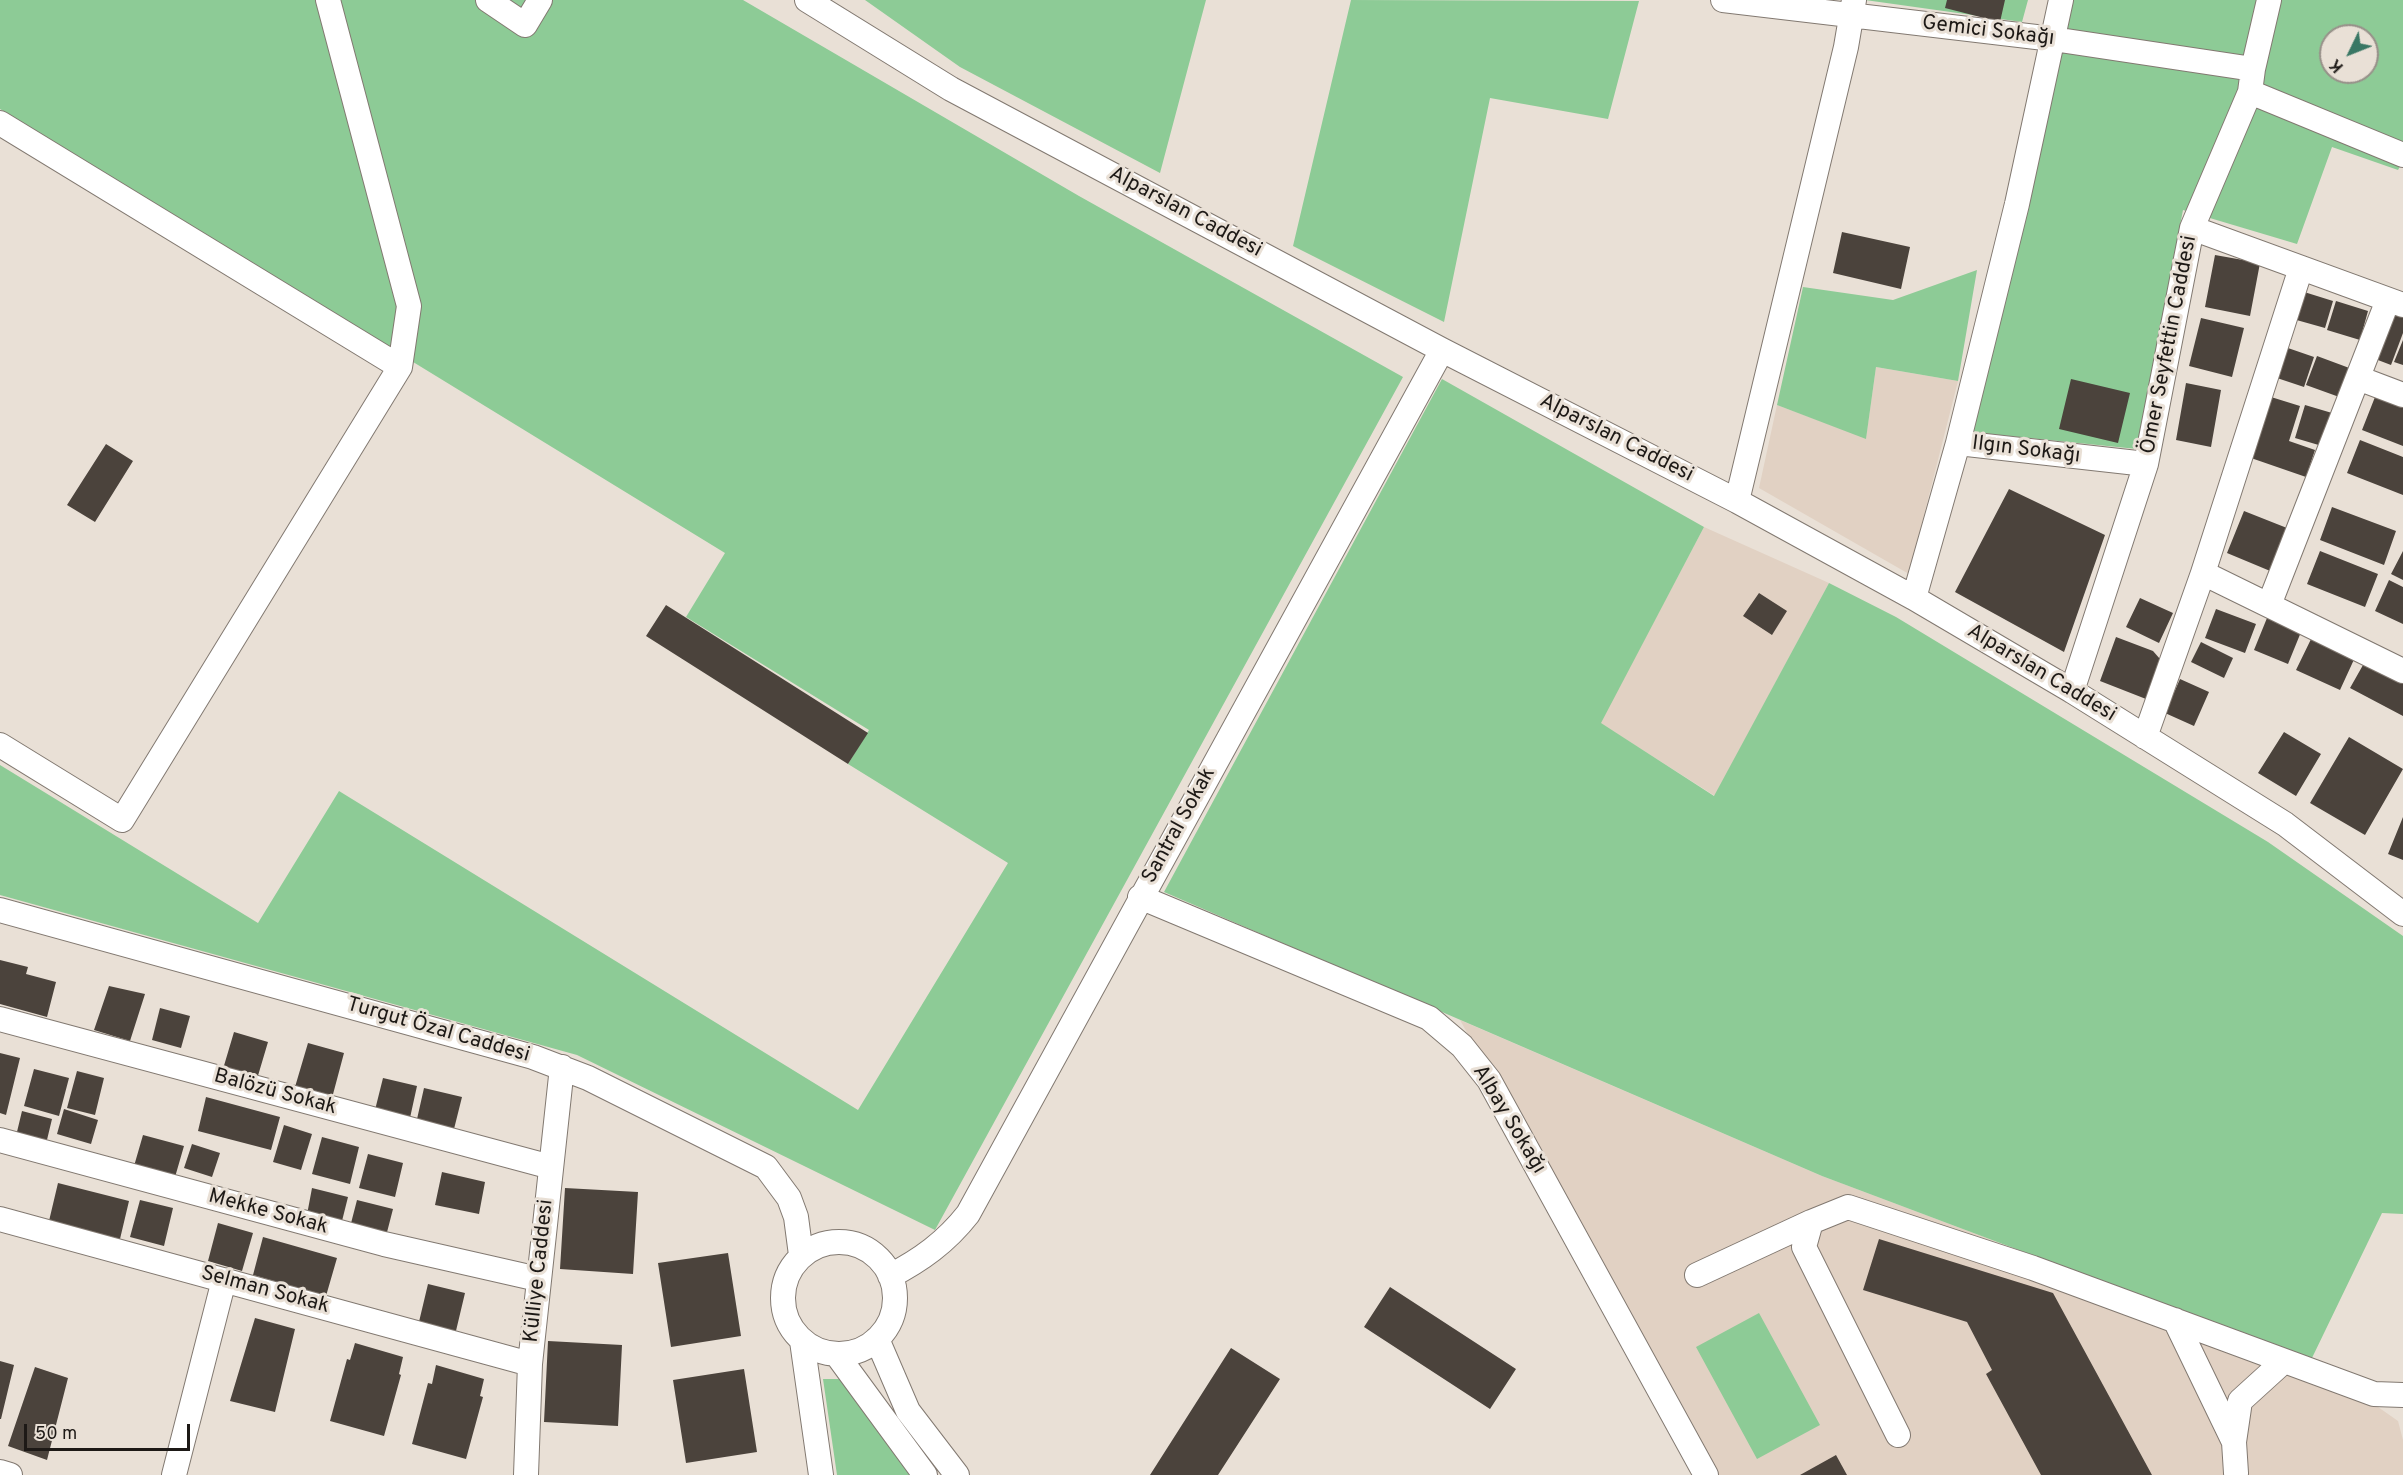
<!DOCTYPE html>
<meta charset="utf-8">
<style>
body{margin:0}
#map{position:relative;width:2403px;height:1475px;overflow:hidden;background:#e9e0d6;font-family:Overpass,sans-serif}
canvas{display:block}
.north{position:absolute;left:2319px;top:24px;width:60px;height:60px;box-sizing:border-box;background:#e9e0d6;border:2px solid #979089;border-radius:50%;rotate:227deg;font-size:16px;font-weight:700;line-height:24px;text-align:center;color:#1d1916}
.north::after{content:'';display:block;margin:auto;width:21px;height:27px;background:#397764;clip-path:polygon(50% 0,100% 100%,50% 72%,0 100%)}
.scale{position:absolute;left:24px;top:1424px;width:166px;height:27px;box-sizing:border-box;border:3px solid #1d1916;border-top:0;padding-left:8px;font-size:18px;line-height:21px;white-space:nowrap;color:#1d1916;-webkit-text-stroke:4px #e9e0d6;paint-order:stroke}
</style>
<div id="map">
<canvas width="2403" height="1475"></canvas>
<div class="north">K</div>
<div class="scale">50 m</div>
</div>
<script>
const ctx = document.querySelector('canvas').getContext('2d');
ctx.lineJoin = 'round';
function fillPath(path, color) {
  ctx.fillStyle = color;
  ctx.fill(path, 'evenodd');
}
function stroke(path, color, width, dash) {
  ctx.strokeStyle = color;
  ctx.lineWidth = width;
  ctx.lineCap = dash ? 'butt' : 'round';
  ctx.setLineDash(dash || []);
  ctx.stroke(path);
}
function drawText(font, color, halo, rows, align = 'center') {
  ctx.font = font + ' Overpass,sans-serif';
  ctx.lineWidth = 6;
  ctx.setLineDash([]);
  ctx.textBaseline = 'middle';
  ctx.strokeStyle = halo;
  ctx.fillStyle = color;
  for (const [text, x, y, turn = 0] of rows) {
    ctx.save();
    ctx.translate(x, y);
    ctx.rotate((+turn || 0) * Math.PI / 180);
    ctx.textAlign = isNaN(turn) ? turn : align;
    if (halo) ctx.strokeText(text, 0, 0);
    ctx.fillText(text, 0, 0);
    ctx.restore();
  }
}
const built = new Path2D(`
 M 1876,367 L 1958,381 L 1909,574 L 1759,488 L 1777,405 L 1866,438 Z
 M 1704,527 L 1829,583 L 1715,796 L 1600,723 Z
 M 1460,1020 L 1822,1176 L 2311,1360 L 2398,1421 L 2403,1440 L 2403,1475 L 1714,1475 Z`);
const green = new Path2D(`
 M 0,0 L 743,0 L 1079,196 L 1403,377 L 935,1230 L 577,1055 L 0,895 L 0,765 L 258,923 L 339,791 L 858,1110 L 1008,863 L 848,764 L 869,730 L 686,617 L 725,553 L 0,109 Z
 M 865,0 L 1206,0 L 1160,173 L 960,67 Z
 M 1351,0 L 1639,1 L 1608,119 L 1490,98 L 1444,322 L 1293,246 Z
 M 1865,0 L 2028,0 L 2022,22 Z
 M 2064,0 L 2403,0 L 2403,161 L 2398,170 L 2332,147 L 2297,244 L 2183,210 L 2137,449 L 1970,432 ZM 2331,36 L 2367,36 L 2367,72 L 2331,72 Z
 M 1977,270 L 1958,381 L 1876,367 L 1866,439 L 1777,405 L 1803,287 L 1893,300 Z
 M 1442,379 L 1704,527 L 1601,723 L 1714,796 L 1829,583 L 1896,617 L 2268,842 L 2403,936 L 2403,1214 L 2382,1213 L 2311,1360 L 1822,1176 L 1164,892 Z
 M 1759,1313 L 1820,1425 L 1757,1459 L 1696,1347 Z
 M 823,1379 L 848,1379 L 915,1475 L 837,1475 Z`);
const building = new Path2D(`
 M 1947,0 L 2005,0 L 2000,22 L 1945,8 Z
 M 1842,232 L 1910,247 L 1901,289 L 1833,273 Z
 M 2215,255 L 2260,263 L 2250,316 L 2205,307 Z
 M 2301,291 L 2333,301 L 2325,328 L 2293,319 Z
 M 2336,301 L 2368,311 L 2360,340 L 2327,330 Z
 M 2389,311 L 2403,317 L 2403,333 L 2391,365 L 2370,357 Z
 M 2201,318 L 2244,328 L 2232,377 L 2189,366 Z
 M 2403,340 L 2403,365 L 2394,362 Z
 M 2285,347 L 2314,357 L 2304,387 L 2274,377 Z
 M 2317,356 L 2352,369 L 2342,398 L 2306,385 Z
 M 2071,379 L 2130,393 L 2118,443 L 2059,429 Z
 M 2186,383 L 2221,390 L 2211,447 L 2176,440 Z
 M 2271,397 L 2300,406 L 2289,441 L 2315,450 L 2306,477 L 2251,458 Z
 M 2375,397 L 2403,407 L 2403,446 L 2362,430 Z
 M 2305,405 L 2332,413 L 2322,446 L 2295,438 Z
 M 2360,440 L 2403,457 L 2403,495 L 2347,473 Z
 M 106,444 L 133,461 L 95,522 L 67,505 Z
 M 2009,489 L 2105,535 L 2064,652 L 1955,592 Z
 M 2332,507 L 2396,531 L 2384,565 L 2320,540 Z
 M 2244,511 L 2292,530 L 2275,573 L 2227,553 Z
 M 2320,551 L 2378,574 L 2365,607 L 2307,584 Z
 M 2403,551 L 2403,580 L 2391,574 Z
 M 2389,580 L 2403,587 L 2403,624 L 2375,611 Z
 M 1759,593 L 1787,611 L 1772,635 L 1743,616 Z
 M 2140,598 L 2173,613 L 2159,643 L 2126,627 Z
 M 666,605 L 868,733 L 848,764 L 646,636 Z
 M 2216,609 L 2256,624 L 2245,653 L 2205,638 Z
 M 2267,618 L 2301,632 L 2288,664 L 2254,650 Z
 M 2314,633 L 2357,653 L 2340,690 L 2296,670 Z
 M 2116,637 L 2153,651 L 2160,659 L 2146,699 L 2100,681 Z
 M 2201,642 L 2233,658 L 2224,678 L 2191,662 Z
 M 2367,658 L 2403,677 L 2403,716 L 2350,688 Z
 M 2180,679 L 2209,692 L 2194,726 L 2165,713 Z
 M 2284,732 L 2321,754 L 2296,796 L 2258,773 Z
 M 2349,737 L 2403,769 L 2365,835 L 2310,803 Z
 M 2403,817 L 2403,860 L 2388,854 Z
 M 0,960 L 28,967 L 26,974 L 56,982 L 47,1017 L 0,1004 Z
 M 109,986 L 145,994 L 130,1041 L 94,1030 Z
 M 160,1008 L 190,1016 L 181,1048 L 152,1040 Z
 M 234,1032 L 268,1042 L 257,1079 L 223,1069 Z
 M 308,1043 L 344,1053 L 332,1098 L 295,1087 Z
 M 0,1053 L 20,1058 L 6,1115 L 0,1113 Z
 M 34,1069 L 69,1078 L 59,1116 L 24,1106 Z
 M 77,1071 L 104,1078 L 95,1115 L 67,1108 Z
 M 383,1078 L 417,1086 L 408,1127 L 373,1118 Z
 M 424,1088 L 462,1097 L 452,1137 L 415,1128 Z
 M 206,1097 L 280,1117 L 271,1150 L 198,1131 Z
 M 64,1109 L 98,1120 L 91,1144 L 57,1134 Z
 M 22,1111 L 52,1119 L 46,1144 L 16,1136 Z
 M 284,1125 L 312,1134 L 301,1170 L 273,1162 Z
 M 143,1135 L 184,1146 L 173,1184 L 132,1173 Z
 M 322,1137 L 359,1147 L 350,1184 L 312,1174 Z
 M 192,1144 L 220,1153 L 212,1177 L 184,1168 Z
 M 368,1154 L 403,1163 L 395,1197 L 359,1188 Z
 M 442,1172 L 485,1182 L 479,1214 L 435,1205 Z
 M 58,1183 L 129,1201 L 120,1239 L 49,1221 Z
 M 312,1188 L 348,1197 L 340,1229 L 306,1220 Z
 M 565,1188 L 638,1192 L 633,1274 L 560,1269 Z
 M 140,1200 L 173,1208 L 164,1246 L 130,1237 Z
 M 357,1200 L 393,1209 L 385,1240 L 349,1231 Z
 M 218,1223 L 253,1233 L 242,1271 L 208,1261 Z
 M 263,1237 L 337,1258 L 326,1296 L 253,1275 Z
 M 1879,1239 L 2053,1293 L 2152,1475 L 2041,1475 L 1986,1374 L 1992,1370 L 1967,1322 L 1863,1290 Z
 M 728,1253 L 741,1336 L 671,1347 L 658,1263 Z
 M 428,1284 L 465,1293 L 455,1335 L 418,1326 Z
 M 1390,1287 L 1516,1369 L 1490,1409 L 1364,1327 Z
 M 255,1318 L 295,1329 L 275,1412 L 230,1401 Z
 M 548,1341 L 622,1345 L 618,1426 L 544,1422 Z
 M 355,1343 L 403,1357 L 399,1374 L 401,1375 L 384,1436 L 330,1421 L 347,1359 L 350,1360 Z
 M 1231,1348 L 1280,1379 L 1218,1475 L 1150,1475 Z
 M 0,1361 L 14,1365 L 1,1419 L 0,1419 Z
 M 436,1365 L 484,1379 L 480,1396 L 483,1397 L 466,1459 L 412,1444 L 428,1383 L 432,1384 Z
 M 35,1367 L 68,1378 L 47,1460 L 8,1446 Z
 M 744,1369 L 757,1452 L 686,1463 L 673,1380 Z
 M 1836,1455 L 1847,1475 L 1800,1475 Z`);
const minor = new Path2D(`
 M 488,0 L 525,25 L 540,0
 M 807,0 L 951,89 L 1442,350 L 1737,501 L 1914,598 L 2072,691 L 2285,824 L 2403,914
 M 1723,0 L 2053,39 L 2253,69
 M 2250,92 L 2403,155
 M 0,123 L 400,367
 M 2192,228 L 2403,305
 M 2358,378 L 2403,395
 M 1958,443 L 2017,204 L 2061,0
 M 1737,501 L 1846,47 L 1854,0
 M 2203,573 L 2301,268
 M 1914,598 L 1958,443 L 2146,464
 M 2269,605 L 2388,300
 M 2072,691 L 2146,464 L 2192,228 L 2250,92 L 2253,69 L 2269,0
 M 2145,737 L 2203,573 L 2403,671
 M 0,745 L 122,820 L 400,367 L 409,306 L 328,0
 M 1140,897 L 1429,1018 L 1462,1046 L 1489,1080 L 1706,1475
 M 0,910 L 533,1057 L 588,1078 L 766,1167 L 789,1198 L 796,1217 L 801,1255
 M 0,1019 L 551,1167
 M 0,1140 L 384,1244 L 538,1279
 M 0,1219 L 530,1364
 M783 1298a56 56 0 1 1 112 0a56 56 0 1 1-112 0Z
 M 1697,1275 L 1811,1222
 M 890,1276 C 921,1260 946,1242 968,1214 L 1442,350
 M 2175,1320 L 2234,1442 L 2240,1401 L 2284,1361
 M 877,1339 L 908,1411 L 957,1475
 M 802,1341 L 821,1475
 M 837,1355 L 925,1475
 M 1898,1435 L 1804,1247 L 1811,1222 L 1848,1207 L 2033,1268 L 2374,1394 L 2403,1395
 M 2234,1442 L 2236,1473
 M 0,1472 L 10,1475
 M 174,1475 L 224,1280
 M 526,1475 L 530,1364 L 562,1067`);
const streetNames = [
 ["Gemici Sokağı",1988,32,7],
 ["Alparslan Caddesi",1185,213,28],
 ["Ömer Seyfettin Caddesi",2170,345,-79],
 ["Alparslan Caddesi",1616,439,27],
 ["Ilgın Sokağı",2026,451,7],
 ["Alparslan Caddesi",2041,674,31],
 ["Santral Sokak",1180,826,-61],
 ["Turgut Özal Caddesi",438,1031,16],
 ["Balözü Sokak",275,1093,15],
 ["Albay Sokağı",1508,1120,59],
 ["Mekke Sokak",268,1213,15],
 ["Külliye Caddesi",540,1271,-84],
 ["Selman Sokak",265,1291,15]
];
fillPath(built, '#e1d1c3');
fillPath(green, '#8dcb96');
fillPath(building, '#4b433c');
stroke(minor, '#827971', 26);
stroke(minor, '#fff', 24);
drawText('21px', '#1d1916', '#e9e0d6', streetNames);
</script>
